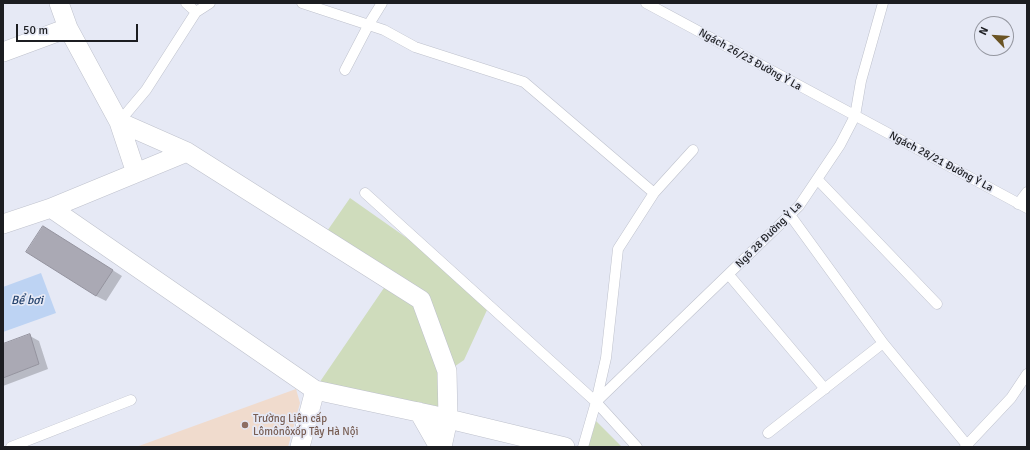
<!DOCTYPE html>
<meta charset="utf-8">
<style>
body{margin:0}
#map{position:relative;width:1030px;height:450px;overflow:hidden;background:#e6e9f5;font-family:Signika,sans-serif}
canvas{display:block}
.frame{position:absolute;inset:0;border:4px solid #1c1d21;pointer-events:none}
.north{position:absolute;left:974px;top:16px;width:40px;height:40px;box-sizing:border-box;background:#e6e9f5;border:1px solid #9597a0;border-radius:50%;rotate:295deg;font-size:11px;font-weight:700;line-height:16px;text-align:center;color:#1c1d21}
.north::after{content:'';display:block;margin:auto;width:14px;height:18px;background:#6b5424;clip-path:polygon(50% 0,100% 100%,50% 72%,0 100%)}
.scale{position:absolute;left:16px;top:24px;width:122px;height:18px;box-sizing:border-box;border:2px solid #1c1d21;border-top:0;padding-left:5px;font-size:12px;line-height:14px;white-space:nowrap;color:#1c1d21;-webkit-text-stroke:3px #e6e9f5;paint-order:stroke}
</style>
<div id="map">
<canvas width="1030" height="450"></canvas>
<div class="frame"></div>
<div class="north">N</div>
<div class="scale">50 m</div>
</div>
<script>
const ctx = document.querySelector('canvas').getContext('2d');
ctx.lineJoin = 'round';
function fillPath(path, color) {
  ctx.fillStyle = color;
  ctx.fill(path, 'evenodd');
}
function stroke(path, color, width, dash) {
  ctx.strokeStyle = color;
  ctx.lineWidth = width;
  ctx.lineCap = dash ? 'butt' : 'round';
  ctx.setLineDash(dash || []);
  ctx.stroke(path);
}
function drawText(font, color, halo, rows, align = 'center') {
  ctx.font = font + ' Signika,sans-serif';
  ctx.lineWidth = 3.5;
  ctx.setLineDash([]);
  ctx.textBaseline = 'middle';
  ctx.strokeStyle = halo;
  ctx.fillStyle = color;
  for (const [text, x, y, turn = 0] of rows) {
    ctx.save();
    ctx.translate(x, y);
    ctx.rotate((+turn || 0) * Math.PI / 180);
    ctx.textAlign = isNaN(turn) ? turn : align;
    if (halo) ctx.strokeText(text, 0, 0);
    ctx.fillText(text, 0, 0);
    ctx.restore();
  }
}
const education = new Path2D(`
 M 296,389 L 300,403 L 288,447 L 136,447 Z`);
const green = new Path2D(`
 M 350,198 L 448,267 L 487,310 L 464,360 L 448,371 L 421,299 L 323,237 Z
 M 388,282 L 419,301 L 445,372 L 446,417 L 315,389 Z
 M 596,421 L 622,447 L 588,447 Z`);
const water = new Path2D(`
 M 41,273 L 56,313 L 3,332 L 3,287 Z`);
const shadow = new Path2D(`
 M 53,233 L 122,276 L 106,301 L 96,296 Z
 M 30,336 L 39,341 L 48,369 L 3,386 L 3,346 Z`);
const building = new Path2D(`
 M 43,226 L 113,270 L 96,296 L 26,252 Z
 M 30,334 L 39,364 L 3,378 L 3,344 Z`);
const service = new Path2D(`
 M 302,3 L 384,30 L 415,47 L 524,82 L 654,193
 M 646,3 L 1027,208
 M 196,12 L 210,3
 M 345,70 L 369,24 L 382,3
 M 119,122 L 146,90 L 196,12 L 186,3
 M 818,180 L 937,304
 M 365,193 L 596,402 L 637,447
 M 1018,204 L 1027,192
 M 790,215 L 883,343
 M 729,275 L 825,389
 M 596,402 L 799,206 L 840,145 L 855,116 L 861,81 L 883,3
 M 768,433 L 883,343 L 967,445
 M 11,447 L 131,400
 M 583,447 L 596,402 L 606,358 L 618,249 L 654,193 L 693,150
 M 965,447 L 1011,398 L 1027,374`);
const minor = new Path2D(`
 M 59,3 L 68,28 L 119,122 L 187,152 L 421,300 L 447,371 L 448,419 L 442,447
 M 3,52 L 68,28
 M 119,122 L 136,173
 M 51,208 L 187,152
 M 3,224 L 51,208 L 315,390 L 432,415 L 565,447
 M 419,412 L 439,447
 M 300,447 L 315,390`);
const markers = [
 [245,425,4,"#8d6e63"]
];
const streetNames = [
 ["Ngách 26/23 Đường Ỷ La",750,60,29],
 ["Ngách 28/21 Đường Ỷ La",941,162,28],
 ["Ngõ 28 Đường Ỷ La",769,235,-45]
];
const educationNames = [
 ["Trường Liên cấp",253,419],
 ["Lômônôxốp Tây Hà Nội",253,432]
];
const waterNames = [
 ["Bể bơi",27,301]
];
fillPath(education, '#f0dbcd');
fillPath(green, '#cfdcbc');
fillPath(water, '#bdd3f3');
fillPath(shadow, '#0003');
fillPath(building, '#aaa9b4');
stroke(building, '#94939e', 1);
stroke(service, '#bec1cc', 11);
stroke(minor, '#bec1cc', 20);
stroke(service, '#fff', 10);
stroke(minor, '#fff', 19);
for (const [x, y, r, color] of markers) {
  const dot = new Path2D();
  dot.arc(x, y, r, 0, 2 * Math.PI);
  ctx.fillStyle = color;
  ctx.fill(dot);
  stroke(dot, '#e6e9f5', 1.5);
}
drawText('11px', '#1c1d21', '#e6e9f5', streetNames);
drawText('11px', '#785e54', '#e6e9f5', educationNames, 'left');
drawText('italic 12px', '#25436d', '#e6e9f5', waterNames);
</script>
